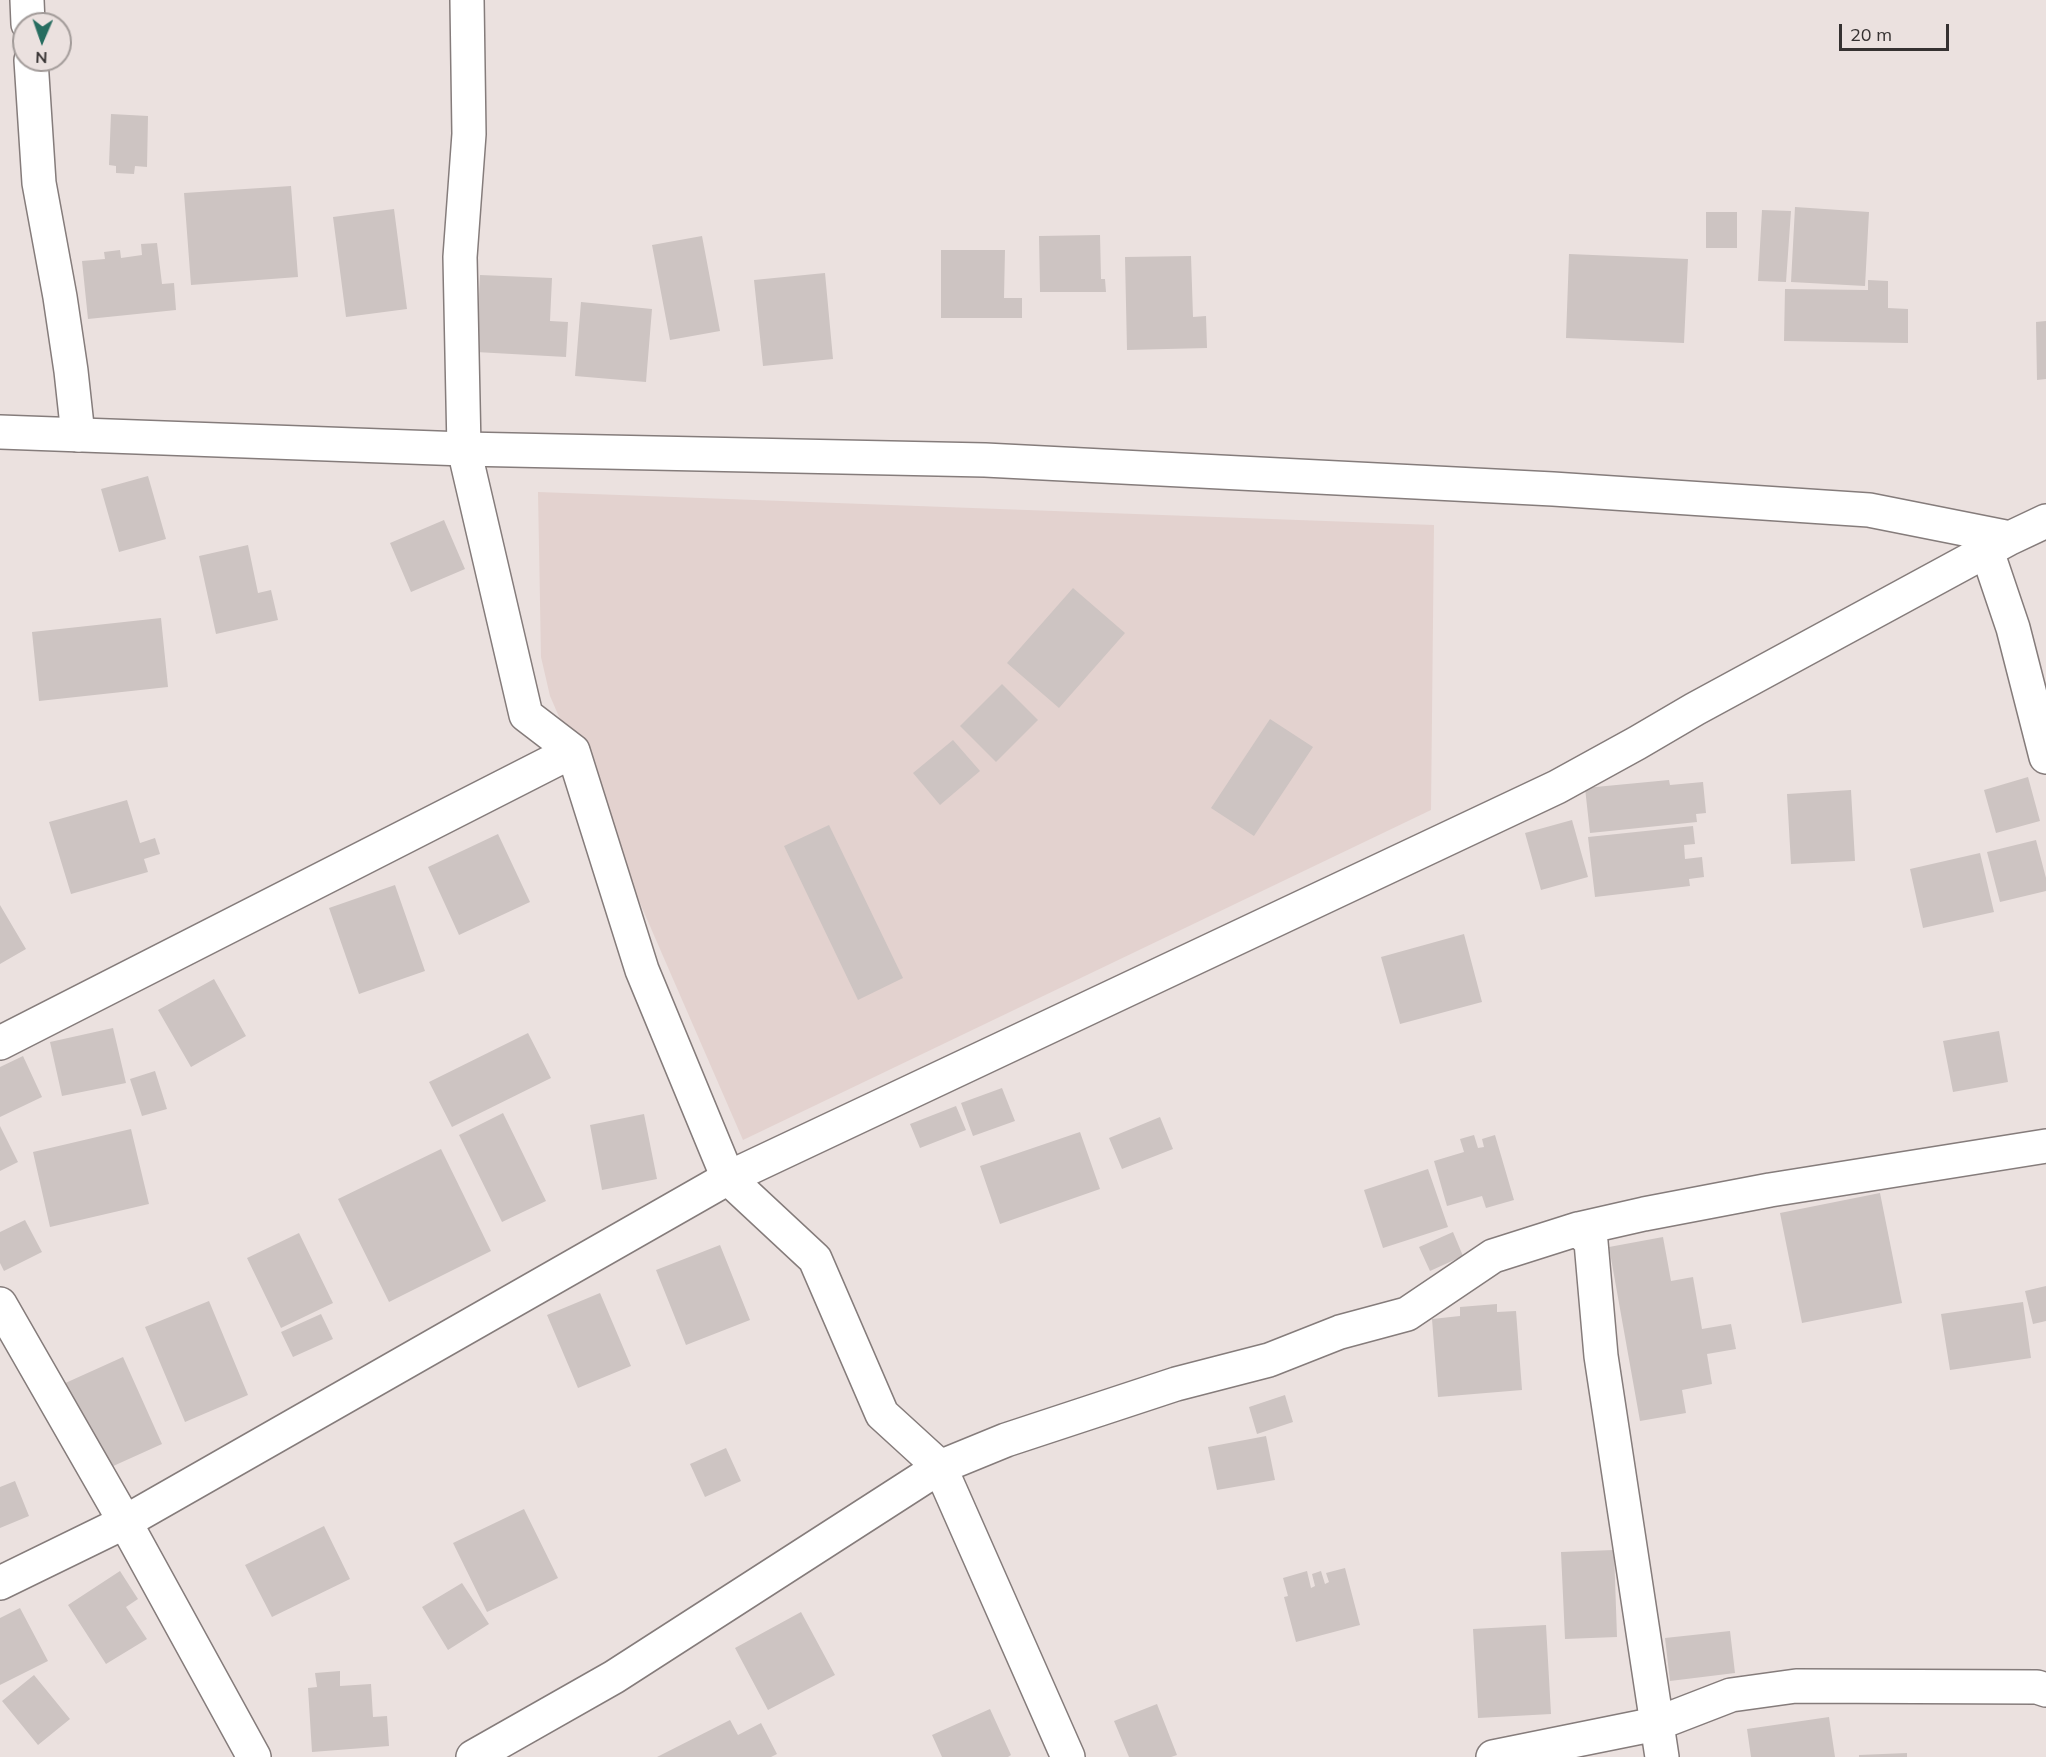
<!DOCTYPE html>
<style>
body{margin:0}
#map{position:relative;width:2046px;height:1757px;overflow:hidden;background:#ebe1df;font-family:Mulish,sans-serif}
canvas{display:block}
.north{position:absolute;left:12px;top:12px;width:60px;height:60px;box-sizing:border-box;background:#ebe1df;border:2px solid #a29b99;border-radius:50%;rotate:182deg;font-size:16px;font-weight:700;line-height:24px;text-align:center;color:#353131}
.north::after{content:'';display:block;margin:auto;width:21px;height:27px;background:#276d60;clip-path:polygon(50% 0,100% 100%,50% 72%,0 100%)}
.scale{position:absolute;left:1839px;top:24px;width:110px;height:27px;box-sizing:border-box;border:3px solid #353131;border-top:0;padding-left:8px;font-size:18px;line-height:21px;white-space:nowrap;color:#353131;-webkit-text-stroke:4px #ebe1df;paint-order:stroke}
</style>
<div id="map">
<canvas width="2046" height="1757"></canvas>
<div class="north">N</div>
<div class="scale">20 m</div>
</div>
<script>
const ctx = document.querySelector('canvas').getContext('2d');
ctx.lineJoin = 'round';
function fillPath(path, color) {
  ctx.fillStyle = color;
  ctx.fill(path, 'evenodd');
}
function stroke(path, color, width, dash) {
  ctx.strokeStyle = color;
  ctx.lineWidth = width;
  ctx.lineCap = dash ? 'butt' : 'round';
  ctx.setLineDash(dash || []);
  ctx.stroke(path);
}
const built = new Path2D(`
 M 538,492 L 1434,525 L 1431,810 L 743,1140 L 550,696 L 541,657 Z`);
const building = new Path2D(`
 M 111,114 L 148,116 L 147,167 L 135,166 L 134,174 L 116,173 L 116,166 L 109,165 Z
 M 291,186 L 298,277 L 191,285 L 184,193 Z
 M 1795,207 L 1869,212 L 1865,286 L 1791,282 Z
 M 394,209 L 407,309 L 346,317 L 333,217 Z
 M 1762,210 L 1791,211 L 1786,282 L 1758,281 Z
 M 1706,212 L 1737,212 L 1737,248 L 1706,248 Z
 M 1100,235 L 1101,279 L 1105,279 L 1106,292 L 1040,292 L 1039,236 Z
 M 702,236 L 720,331 L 670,340 L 652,245 Z
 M 157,243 L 162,284 L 174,283 L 176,310 L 88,319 L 82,261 L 105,259 L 104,252 L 120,250 L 121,258 L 142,255 L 141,244 Z
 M 941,250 L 1005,250 L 1004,298 L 1022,298 L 1022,318 L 941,318 Z
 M 1569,254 L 1688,259 L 1684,343 L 1566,338 Z
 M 1191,256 L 1193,317 L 1206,316 L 1207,348 L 1127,350 L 1125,257 Z
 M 825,273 L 833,359 L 763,366 L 754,280 Z
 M 480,275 L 552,278 L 550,321 L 568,322 L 566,357 L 476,352 Z
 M 1868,280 L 1888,281 L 1888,308 L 1908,309 L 1908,343 L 1784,341 L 1785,289 L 1868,290 Z
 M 581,302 L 652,309 L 646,382 L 575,376 Z
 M 2046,321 L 2046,379 L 2037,380 L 2036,322 Z
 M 148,476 L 166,539 L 119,552 L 101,489 Z
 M 444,520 L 465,569 L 411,592 L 390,543 Z
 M 248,545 L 258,593 L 271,590 L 278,620 L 216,634 L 199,556 Z
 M 1073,588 L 1125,633 L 1059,708 L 1007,663 Z
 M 161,618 L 168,687 L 39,701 L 32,632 Z
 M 1002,684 L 1038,720 L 996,762 L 960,726 Z
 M 1270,719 L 1313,747 L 1254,836 L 1211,808 Z
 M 953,740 L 980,771 L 940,805 L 913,773 Z
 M 2028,777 L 2040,821 L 1996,833 L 1984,790 Z
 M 1669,780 L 1670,785 L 1703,782 L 1706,813 L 1696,814 L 1697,822 L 1590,833 L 1585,788 Z
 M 1851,790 L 1855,861 L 1791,864 L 1787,794 Z
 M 127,800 L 140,843 L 155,838 L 160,854 L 144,859 L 148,872 L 71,894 L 49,822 Z
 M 1572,820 L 1588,877 L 1541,890 L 1525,833 Z
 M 829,825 L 903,978 L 858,1000 L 784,846 Z
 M 1693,826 L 1695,844 L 1684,845 L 1685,859 L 1702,857 L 1704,877 L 1689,879 L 1690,886 L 1595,897 L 1588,837 Z
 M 498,834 L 530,902 L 459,935 L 428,867 Z
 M 2036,840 L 2046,878 L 2046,891 L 2000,902 L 1987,852 Z
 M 1980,853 L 1994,912 L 1923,928 L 1910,869 Z
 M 395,885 L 425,971 L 359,994 L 329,908 Z
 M 0,905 L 26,949 L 0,964 Z
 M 1464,934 L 1482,1002 L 1400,1024 L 1381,957 Z
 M 214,979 L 246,1036 L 191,1067 L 158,1010 Z
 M 113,1028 L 126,1083 L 62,1096 L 50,1042 Z
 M 1999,1031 L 2008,1082 L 1953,1092 L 1943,1041 Z
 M 528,1033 L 551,1078 L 452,1127 L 429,1082 Z
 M 23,1056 L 42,1097 L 0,1117 L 0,1067 Z
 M 155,1071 L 167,1109 L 142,1116 L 130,1079 Z
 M 1002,1088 L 1015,1121 L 973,1136 L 961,1103 Z
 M 956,1106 L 966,1130 L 920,1148 L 910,1124 Z
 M 503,1113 L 546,1201 L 502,1222 L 459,1135 Z
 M 644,1114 L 657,1179 L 602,1190 L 590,1125 Z
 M 1160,1117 L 1173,1149 L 1122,1169 L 1109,1138 Z
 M 0,1126 L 18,1162 L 0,1171 Z
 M 131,1129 L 149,1204 L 50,1227 L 33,1152 Z
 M 1080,1132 L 1100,1189 L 1000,1224 L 980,1166 Z
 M 1474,1135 L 1478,1148 L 1484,1147 L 1482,1139 L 1495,1135 L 1514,1200 L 1486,1208 L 1482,1196 L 1447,1206 L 1434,1161 L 1464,1152 L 1460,1139 Z
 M 441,1149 L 491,1251 L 389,1302 L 338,1199 Z
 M 1428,1169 L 1448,1227 L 1383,1248 L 1364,1190 Z
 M 1880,1193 L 1902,1303 L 1802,1323 L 1780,1213 Z
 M 25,1220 L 42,1252 L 4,1271 L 0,1263 L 0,1232 Z
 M 1453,1232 L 1463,1256 L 1430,1271 L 1419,1247 Z
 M 299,1233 L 333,1303 L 281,1328 L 247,1258 Z
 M 1663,1237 L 1671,1281 L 1693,1277 L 1702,1329 L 1731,1324 L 1736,1349 L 1707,1354 L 1712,1384 L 1682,1390 L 1686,1413 L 1640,1421 L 1609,1247 Z
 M 720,1245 L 750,1320 L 686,1345 L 656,1270 Z
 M 2046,1286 L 2046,1321 L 2033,1324 L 2025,1291 Z
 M 600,1293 L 631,1366 L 578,1388 L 547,1315 Z
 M 209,1301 L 248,1395 L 185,1422 L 145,1327 Z
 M 2023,1302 L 2031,1358 L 1950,1370 L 1941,1314 Z
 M 1497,1304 L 1497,1312 L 1516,1311 L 1522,1390 L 1438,1397 L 1432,1319 L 1460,1316 L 1460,1307 Z
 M 321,1314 L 333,1339 L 293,1357 L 281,1332 Z
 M 123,1357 L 162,1444 L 100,1472 L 61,1385 Z
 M 1285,1395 L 1293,1422 L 1257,1434 L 1249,1407 Z
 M 1266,1436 L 1275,1480 L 1217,1490 L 1208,1447 Z
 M 726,1448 L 741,1481 L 705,1497 L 690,1464 Z
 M 15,1481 L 29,1516 L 0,1528 L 0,1487 Z
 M 524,1509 L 558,1578 L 487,1612 L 453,1543 Z
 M 324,1526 L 350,1579 L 272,1617 L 245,1565 Z
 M 1614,1550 L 1617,1637 L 1565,1639 L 1561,1552 Z
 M 1345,1568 L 1360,1625 L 1296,1642 L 1284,1597 L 1288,1596 L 1283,1578 L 1307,1571 L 1311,1588 L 1315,1586 L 1312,1574 L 1321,1571 L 1325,1584 L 1329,1582 L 1326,1573 Z
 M 120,1571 L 138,1599 L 126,1607 L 147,1639 L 106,1664 L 68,1605 Z
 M 462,1583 L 489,1624 L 448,1650 L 422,1607 Z
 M 20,1608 L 48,1661 L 0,1685 L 0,1618 Z
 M 801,1612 L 835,1675 L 768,1710 L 735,1648 Z
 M 1546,1625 L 1551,1714 L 1478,1718 L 1473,1629 Z
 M 1730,1631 L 1735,1673 L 1670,1681 L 1665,1638 Z
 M 340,1671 L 340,1686 L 371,1684 L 373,1717 L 387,1716 L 389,1746 L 312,1752 L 308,1688 L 317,1687 L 315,1673 Z
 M 34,1675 L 70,1719 L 38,1745 L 2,1701 Z
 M 1157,1704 L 1177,1755 L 1171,1757 L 1129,1757 L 1114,1721 Z
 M 990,1709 L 1011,1755 L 1008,1757 L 942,1757 L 932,1735 Z
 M 1829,1717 L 1835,1757 L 1751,1757 L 1747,1729 Z
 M 730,1720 L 738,1735 L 761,1723 L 777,1754 L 771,1757 L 657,1757 Z
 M 1907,1753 L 1907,1757 L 1859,1757 L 1859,1755 Z`);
const street = new Path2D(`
 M 27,0 L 28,24
 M 467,0 L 469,134 L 460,257 L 464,449 L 526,715 L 573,751 L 642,970 L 728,1178 L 815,1259 L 882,1414 L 940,1467 L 1068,1757
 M 31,60 L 39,183 L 60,297 L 71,371 L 78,435
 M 1987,551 L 2013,628 L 2046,757
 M 0,1043 L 573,751
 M 1578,1229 L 1644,1214 L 1770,1190 L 2046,1146
 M 0,1304 L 125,1522 L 254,1757
 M 473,1757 L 614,1677 L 940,1467 L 1006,1440 L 1176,1384 L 1269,1360 L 1340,1332 L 1407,1314 L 1493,1256 L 1578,1229 L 1591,1242 L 1601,1356 L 1662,1757
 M 1493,1757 L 1656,1724 L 1731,1695 L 1796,1686 L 2037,1687 L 2046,1690`);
const secondary = new Path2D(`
 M 0,432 L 464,449 L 985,460 L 1553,489 L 1869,510 L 2010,538 L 1695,709 L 1637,743 L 1557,787 L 728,1178 L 125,1522 L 0,1583
 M 2010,538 L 2046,521`);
fillPath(built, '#e3d2cf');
fillPath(building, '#cdc4c2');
stroke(street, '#857c7b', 36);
stroke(secondary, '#857c7b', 36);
stroke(street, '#fff', 33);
stroke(secondary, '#fff', 33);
</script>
